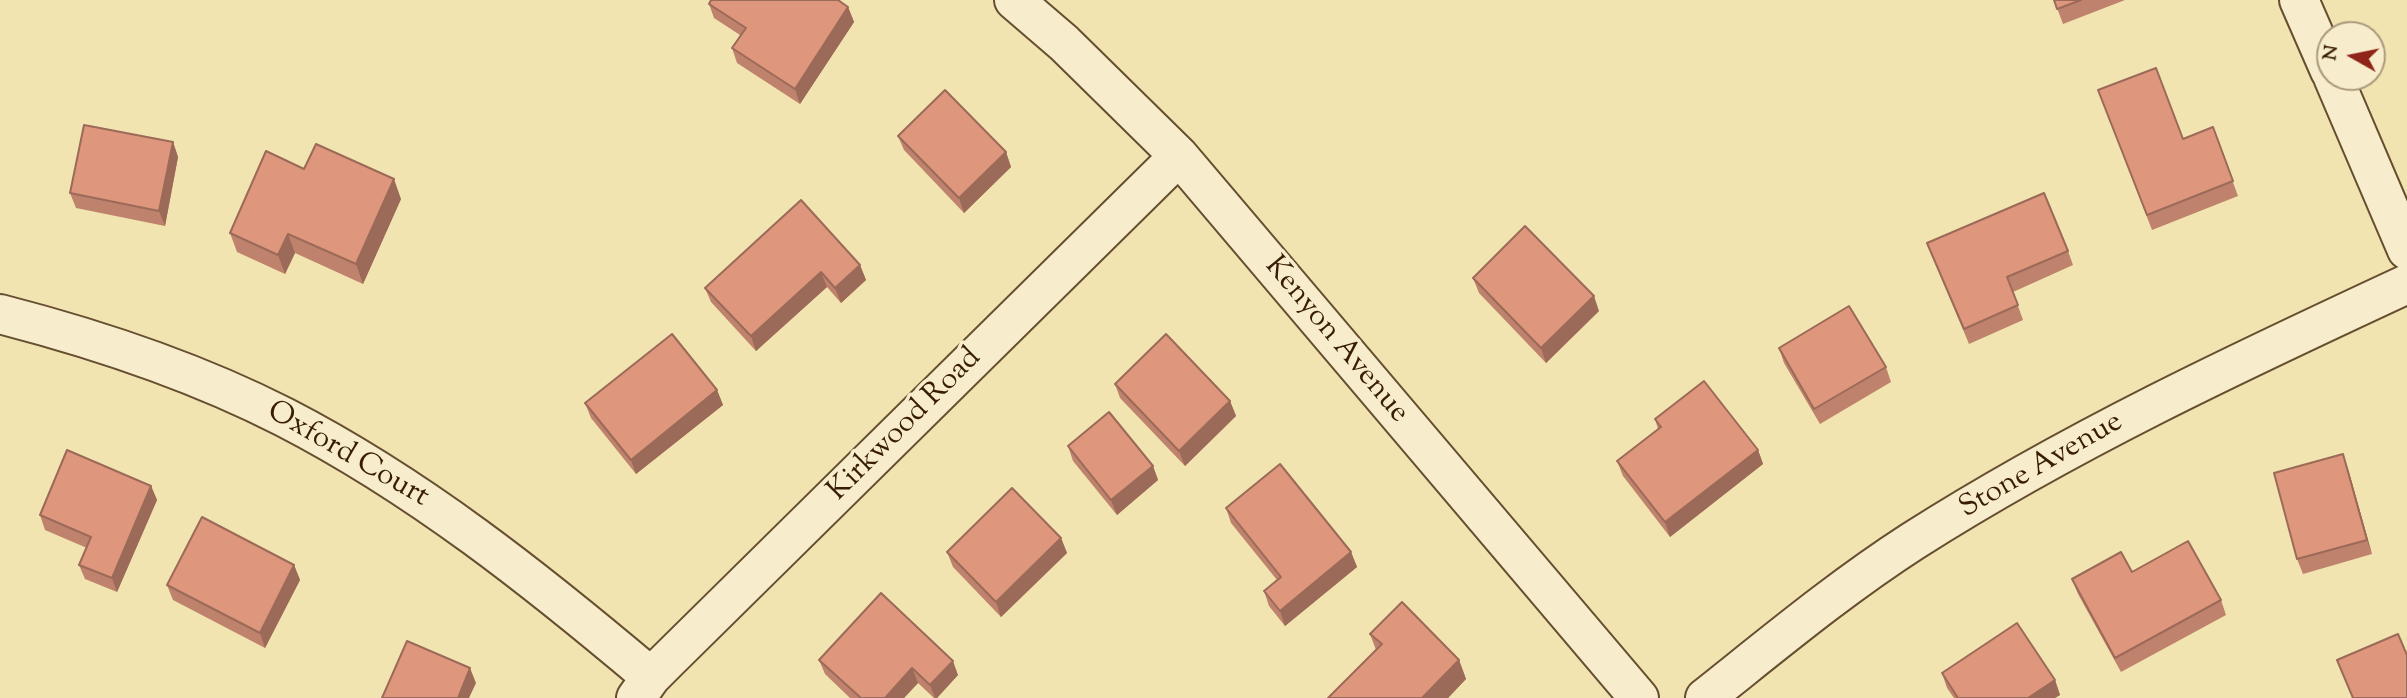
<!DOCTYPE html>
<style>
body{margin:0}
#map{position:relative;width:2407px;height:698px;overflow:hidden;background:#f2e4b0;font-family:"Sorts Mill Goudy",serif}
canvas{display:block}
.north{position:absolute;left:2316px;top:21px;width:70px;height:70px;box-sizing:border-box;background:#f7edcc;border:2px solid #ab997c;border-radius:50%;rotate:279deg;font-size:19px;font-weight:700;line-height:28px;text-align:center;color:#381c05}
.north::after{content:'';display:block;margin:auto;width:24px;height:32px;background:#8f2418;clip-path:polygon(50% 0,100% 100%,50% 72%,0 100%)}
</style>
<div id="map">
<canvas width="2407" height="698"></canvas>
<div class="north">N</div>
</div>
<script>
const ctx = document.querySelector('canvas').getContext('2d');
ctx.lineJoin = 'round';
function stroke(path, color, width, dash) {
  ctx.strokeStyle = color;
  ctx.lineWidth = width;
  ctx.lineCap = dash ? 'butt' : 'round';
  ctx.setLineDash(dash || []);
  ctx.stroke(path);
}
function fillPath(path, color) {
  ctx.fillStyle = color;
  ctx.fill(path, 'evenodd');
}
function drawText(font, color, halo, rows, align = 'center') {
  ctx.font = font + ' "Sorts Mill Goudy",serif';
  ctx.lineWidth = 7;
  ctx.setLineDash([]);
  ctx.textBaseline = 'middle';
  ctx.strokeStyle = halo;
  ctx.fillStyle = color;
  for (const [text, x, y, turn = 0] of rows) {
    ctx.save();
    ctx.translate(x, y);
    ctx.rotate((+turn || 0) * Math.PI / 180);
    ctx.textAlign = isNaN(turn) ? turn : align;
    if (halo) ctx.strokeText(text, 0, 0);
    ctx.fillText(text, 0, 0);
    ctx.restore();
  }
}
const minor = new Path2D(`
 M 1014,0 L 1064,43 L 1179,156 L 1639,698
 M 2299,0 L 2330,71
 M 2333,77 L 2407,250
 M 0,314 C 97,339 194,371 284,417 C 418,486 536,580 651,677
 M 636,698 L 651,677 L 668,660 L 1179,156
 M 1705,698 C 1773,644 1840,588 1913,541 C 2070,441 2239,362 2407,284`);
const wall = new Path2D(`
 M 2054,0 L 2125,0 L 2063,24 Z
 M 709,4 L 848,7 L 854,22 L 800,104 L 737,63 L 732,48 L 740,35 L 714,18 Z
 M 2098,90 L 2183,139 L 2213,127 L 2238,196 L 2152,230 Z
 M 898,136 L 1006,152 L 1011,167 L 964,213 L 904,150 Z
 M 173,142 L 178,157 L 165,226 L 76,208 L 70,193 Z
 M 304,169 L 401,199 L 363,284 L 295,253 L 285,274 L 237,252 L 230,233 Z
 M 1927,243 L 2068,251 L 2073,265 L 2013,292 L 2023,320 L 1969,344 Z
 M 860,265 L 866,280 L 841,303 L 827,287 L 756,351 L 711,302 L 705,288 Z
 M 1473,278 L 1599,311 L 1546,363 L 1479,293 Z
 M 1779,348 L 1886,367 L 1891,382 L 1820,424 L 1784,363 Z
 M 1115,384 L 1230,401 L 1236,416 L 1185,466 L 1120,398 Z
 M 717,390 L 723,405 L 636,474 L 591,418 L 585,403 Z
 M 1655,419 L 1758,450 L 1763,464 L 1670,537 L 1623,476 L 1617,461 L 1658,429 Z
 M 1068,446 L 1153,466 L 1158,480 L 1117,515 L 1073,461 Z
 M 2343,454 L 2348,469 L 2372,554 L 2303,574 L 2297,559 Z
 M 151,486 L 157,500 L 117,592 L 85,579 L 79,565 L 87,548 L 45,530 L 40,515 Z
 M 1226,508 L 1351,552 L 1357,567 L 1285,626 L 1269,606 L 1264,591 L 1277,580 L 1231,523 Z
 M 1061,538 L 1067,553 L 1001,617 L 953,567 L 947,552 Z
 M 294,565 L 300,580 L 265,648 L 173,600 L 167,585 Z
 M 2132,572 L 2221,600 L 2226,615 L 2121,672 L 2078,594 L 2072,579 Z
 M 881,593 L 958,675 L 937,698 L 934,698 L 918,683 L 904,698 L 850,698 L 825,674 L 819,660 Z
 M 1370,634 L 1459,660 L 1466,679 L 1448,698 L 1328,698 L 1376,650 Z
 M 1942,673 L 2055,680 L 2060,695 L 2055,698 L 1954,698 L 1947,688 Z`);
const shadedWall = new Path2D(`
 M 848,7 L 854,22 L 800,104 L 795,89 Z
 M 173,142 L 178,157 L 165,226 L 159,211 Z
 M 1006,152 L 1011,167 L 964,213 L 959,198 Z
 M 394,179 L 401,199 L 363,284 L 356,264 Z
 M 288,234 L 295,253 L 285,274 L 278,255 Z
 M 860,265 L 866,280 L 841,303 L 835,288 Z
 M 821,272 L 827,287 L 756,351 L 751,336 Z
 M 1594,296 L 1599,311 L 1546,363 L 1541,348 Z
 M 717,390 L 723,405 L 636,474 L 631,460 Z
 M 1230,401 L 1236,416 L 1185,466 L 1179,451 Z
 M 1758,450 L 1763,464 L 1670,537 L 1665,522 Z
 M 2343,454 L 2348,469 L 2372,554 L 2367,540 Z
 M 1153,466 L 1158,480 L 1117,515 L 1111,500 Z
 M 151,486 L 157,500 L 117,592 L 112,578 Z
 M 1061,538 L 1067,553 L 1001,617 L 996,602 Z
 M 1351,552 L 1357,567 L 1285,626 L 1280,611 Z
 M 294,565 L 300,580 L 265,648 L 260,633 Z
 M 1459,660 L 1466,679 L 1448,698 L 1422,698 Z
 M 953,661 L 958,675 L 937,698 L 935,698 L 930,685 Z
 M 470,668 L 476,683 L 469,698 L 458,698 Z
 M 912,668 L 918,683 L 904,698 L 885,698 Z
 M 2055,680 L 2060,695 L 2055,698 L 2028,698 Z`);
const building = new Path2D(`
 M 711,0 L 838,0 L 848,7 L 795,89 L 732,48 L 746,28 L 709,4 Z
 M 2054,0 L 2081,0 L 2057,9 Z
 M 2156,68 L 2183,139 L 2213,127 L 2233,181 L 2147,215 L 2098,90 Z
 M 945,90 L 1006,152 L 959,198 L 898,136 Z
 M 84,125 L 173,142 L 159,211 L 70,193 Z
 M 316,144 L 394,179 L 356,264 L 288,234 L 278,255 L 230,233 L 266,151 L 304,169 Z
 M 2044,193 L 2068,251 L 2007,277 L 2018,305 L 1964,329 L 1927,243 Z
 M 801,200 L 860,265 L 835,288 L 821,272 L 751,336 L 705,288 Z
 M 1525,226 L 1594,296 L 1541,348 L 1473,278 Z
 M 1849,306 L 1886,367 L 1814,409 L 1779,348 Z
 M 672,334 L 717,390 L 631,460 L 585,403 Z
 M 1166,334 L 1230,401 L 1179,451 L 1115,384 Z
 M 1704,381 L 1758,450 L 1665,522 L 1617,461 L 1661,427 L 1655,419 Z
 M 1109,412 L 1153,466 L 1111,500 L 1068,446 Z
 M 67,450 L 151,486 L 112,578 L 79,565 L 91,537 L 40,515 Z
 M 2343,454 L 2367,540 L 2297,559 L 2274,473 Z
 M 1280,464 L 1351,552 L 1280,611 L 1264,591 L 1281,577 L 1226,508 Z
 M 1012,488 L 1061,538 L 996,602 L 947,552 Z
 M 202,517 L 294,565 L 260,633 L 167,585 Z
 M 2188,541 L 2221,600 L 2115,658 L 2072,579 L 2121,552 L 2132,572 Z
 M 881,593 L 953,661 L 930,685 L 912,668 L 885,698 L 861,698 L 819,660 Z
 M 1402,602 L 1459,660 L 1422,698 L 1328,698 L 1382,644 L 1370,634 Z
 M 2017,623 L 2055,680 L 2028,698 L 1958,698 L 1942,673 Z
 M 2398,634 L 2407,655 L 2407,698 L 2353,698 L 2337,660 Z
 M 407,641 L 470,668 L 458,698 L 382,698 Z`);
const streetNames = [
 ["Kenyon Avenue",1335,341,50],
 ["Kirkwood Road",906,426,-45],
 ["Oxford Court",347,456,30],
 ["Stone Avenue",2042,467,-30]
];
stroke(minor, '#664e30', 42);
stroke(minor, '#f7edcc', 38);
fillPath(wall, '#bf826c');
fillPath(shadedWall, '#9b6a58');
fillPath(building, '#de977d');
stroke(building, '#9b6a58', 2);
drawText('30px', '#381c05', '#f7edcc', streetNames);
</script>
